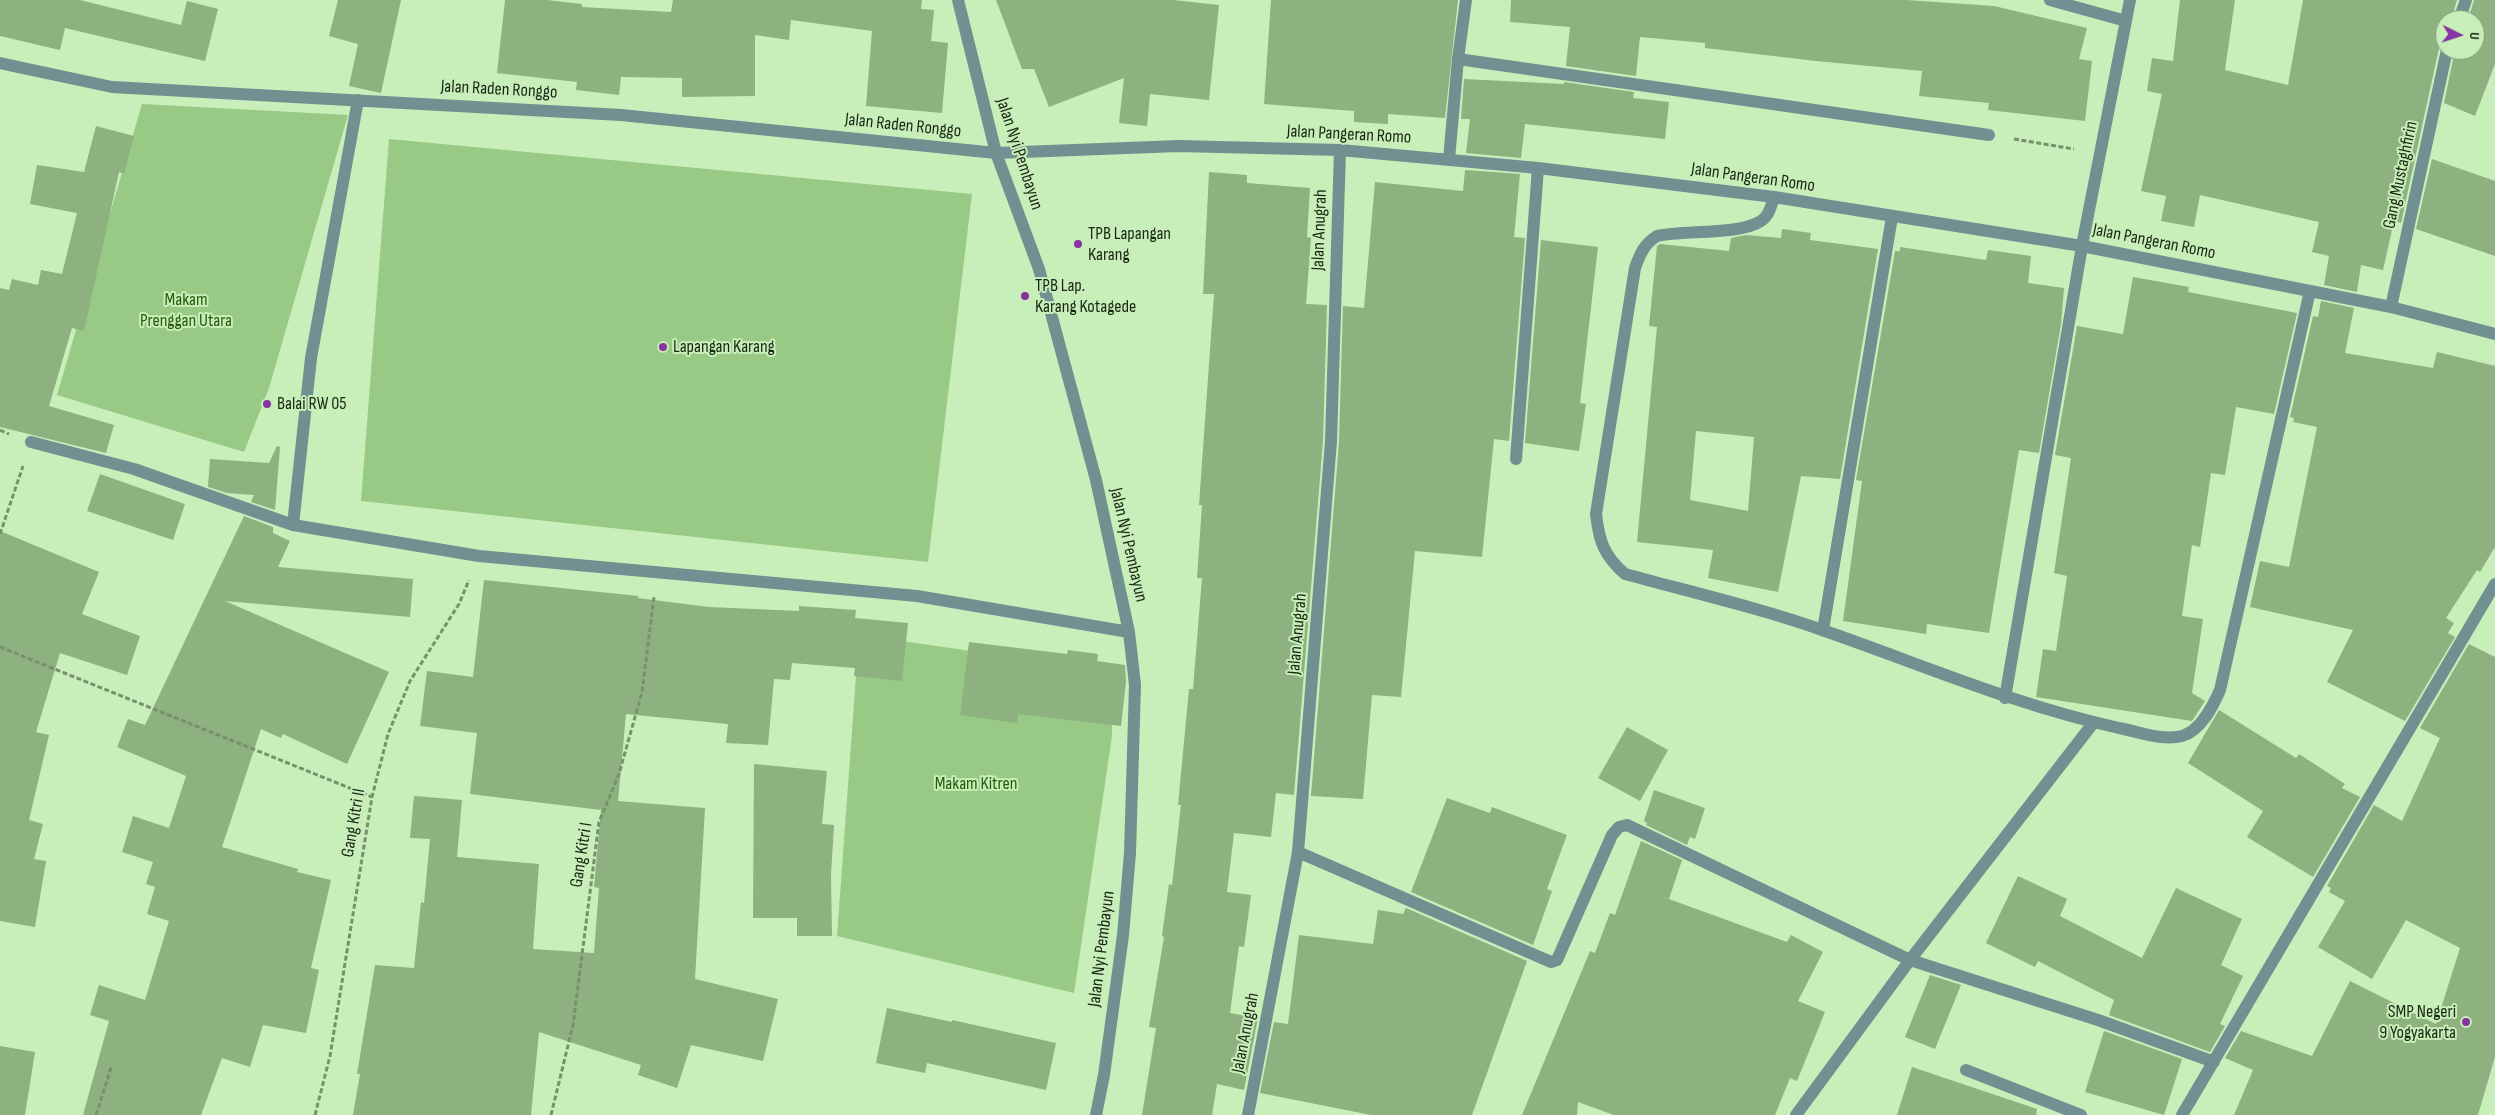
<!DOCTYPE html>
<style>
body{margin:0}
#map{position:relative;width:2495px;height:1115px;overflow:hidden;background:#c8eeb9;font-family:"Sofia Sans Condensed",sans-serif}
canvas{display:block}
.north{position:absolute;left:2435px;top:10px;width:50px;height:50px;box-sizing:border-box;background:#c8eeb9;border:1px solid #829e77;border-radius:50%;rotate:94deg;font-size:14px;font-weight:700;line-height:20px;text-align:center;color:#182713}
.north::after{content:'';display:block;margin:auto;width:18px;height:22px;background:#8733a1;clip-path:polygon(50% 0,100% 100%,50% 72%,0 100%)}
</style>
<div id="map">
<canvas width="2495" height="1115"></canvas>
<div class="north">U</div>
</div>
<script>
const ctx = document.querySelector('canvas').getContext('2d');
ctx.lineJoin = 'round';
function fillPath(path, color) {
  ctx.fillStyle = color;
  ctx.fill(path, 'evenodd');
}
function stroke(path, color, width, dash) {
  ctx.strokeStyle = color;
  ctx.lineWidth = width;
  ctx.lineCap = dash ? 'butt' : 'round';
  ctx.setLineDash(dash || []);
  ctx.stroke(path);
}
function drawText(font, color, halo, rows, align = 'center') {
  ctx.font = font + ' "Sofia Sans Condensed",sans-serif';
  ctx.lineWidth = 4;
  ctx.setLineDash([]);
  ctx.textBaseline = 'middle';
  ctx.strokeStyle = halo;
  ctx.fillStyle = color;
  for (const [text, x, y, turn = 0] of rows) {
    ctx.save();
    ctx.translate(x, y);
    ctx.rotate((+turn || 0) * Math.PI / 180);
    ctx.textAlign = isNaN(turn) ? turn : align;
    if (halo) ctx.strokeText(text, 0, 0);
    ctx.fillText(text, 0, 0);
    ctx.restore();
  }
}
const green = new Path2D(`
 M 142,104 L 348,115 L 269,388 L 244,452 L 57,395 Z
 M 389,139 L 972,194 L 928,562 L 361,501 Z
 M 859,635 L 1112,671 L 1112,736 L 1074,993 L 837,936 Z`);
const building = new Path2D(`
 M 0,0 L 80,0 L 181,25 L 187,1 L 218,9 L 205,61 L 65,28 L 60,50 L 0,36 Z
 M 338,0 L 401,0 L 381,93 L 349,86 L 358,44 L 329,36 Z
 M 505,0 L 547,0 L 582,4 L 582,7 L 671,12 L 673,0 L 922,0 L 921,9 L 934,10 L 931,41 L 948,43 L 942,113 L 866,106 L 872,31 L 791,20 L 789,40 L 755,35 L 755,96 L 682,97 L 682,78 L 621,77 L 619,95 L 576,90 L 577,82 L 497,73 Z
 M 996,0 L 1173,0 L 1219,5 L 1209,100 L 1150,94 L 1147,126 L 1119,123 L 1124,78 L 1049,107 L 1034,69 L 1022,69 Z
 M 1271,0 L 1458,0 L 1445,118 L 1388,114 L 1388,124 L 1354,122 L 1354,111 L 1264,104 Z
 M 1511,0 L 1906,0 L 1994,6 L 2087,28 L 2079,59 L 2092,61 L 2085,121 L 1988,110 L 1989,103 L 1919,96 L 1922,71 L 1816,61 L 1705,48 L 1705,43 L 1640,37 L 1636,76 L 1566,66 L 1570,27 L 1510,22 Z
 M 2180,0 L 2235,0 L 2225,70 L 2288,85 L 2303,0 L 2457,0 L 2451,20 L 2445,20 L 2445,42 L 2439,48 L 2401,223 L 2394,221 L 2383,270 L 2361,265 L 2357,292 L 2324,285 L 2329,256 L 2312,252 L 2319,222 L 2200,195 L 2194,227 L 2161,221 L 2166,196 L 2141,191 L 2162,94 L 2147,91 L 2152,58 L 2173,61 Z
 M 2474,0 L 2495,0 L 2495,64 L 2475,116 L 2444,103 L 2455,50 L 2475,50 L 2475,20 L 2468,20 Z
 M 1464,79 L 1564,84 L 1564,82 L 1634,92 L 1633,98 L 1669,102 L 1665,139 L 1525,124 L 1521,158 L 1466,153 L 1470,119 L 1461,119 Z
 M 96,126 L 134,136 L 124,174 L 119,172 L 84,331 L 72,328 L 49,406 L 114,425 L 106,453 L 0,427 L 0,288 L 9,290 L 12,279 L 38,285 L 41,270 L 62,274 L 77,213 L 30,204 L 37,165 L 84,172 Z
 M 2432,159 L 2495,181 L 2495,256 L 2416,229 Z
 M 1465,170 L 1520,174 L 1514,237 L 1525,238 L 1509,441 L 1494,439 L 1482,557 L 1415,551 L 1401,697 L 1372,695 L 1363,799 L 1311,796 L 1339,441 L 1343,306 L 1364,308 L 1375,182 L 1463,191 Z
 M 1209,172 L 1247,175 L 1247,183 L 1310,188 L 1307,237 L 1311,238 L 1306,304 L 1327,305 L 1323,441 L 1294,795 L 1276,793 L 1271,837 L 1234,833 L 1227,892 L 1251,895 L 1244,947 L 1239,946 L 1230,1013 L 1258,1018 L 1244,1090 L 1217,1084 L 1212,1115 L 1142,1115 L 1156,1028 L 1149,1027 L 1164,937 L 1162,936 L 1169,884 L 1172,885 L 1181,805 L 1178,805 L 1189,689 L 1193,689 L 1202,578 L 1197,578 L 1202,505 L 1199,505 L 1214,294 L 1203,294 Z
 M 1782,229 L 1811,233 L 1810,240 L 1878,249 L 1840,479 L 1801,476 L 1778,592 L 1708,578 L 1713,550 L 1637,542 L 1657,327 L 1649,326 L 1657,246 L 1660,244 L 1729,251 L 1731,238 L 1746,235 L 1781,238 ZM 1696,431 L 1754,437 L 1748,511 L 1690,500 Z
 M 1541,240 L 1598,247 L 1580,403 L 1586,404 L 1579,451 L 1525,443 Z
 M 1900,247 L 1986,260 L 1988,250 L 2031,256 L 2028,283 L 2064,288 L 2061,324 L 2039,453 L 2019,450 L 1989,633 L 1927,624 L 1926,634 L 1843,621 L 1862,481 L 1856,480 L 1895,251 L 1900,251 Z
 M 2133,277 L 2189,287 L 2188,292 L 2297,313 L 2274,414 L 2236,407 L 2225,475 L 2211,473 L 2200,547 L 2192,545 L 2182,616 L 2203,619 L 2192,693 L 2205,701 L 2192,721 L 2036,697 L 2043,649 L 2056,651 L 2067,576 L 2054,573 L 2071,458 L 2055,455 L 2077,326 L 2123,334 Z
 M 2321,301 L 2354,308 L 2345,353 L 2433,368 L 2437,352 L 2495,366 L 2495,547 L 2480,572 L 2477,570 L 2446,618 L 2454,623 L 2448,633 L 2455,637 L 2405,721 L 2327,682 L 2353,630 L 2250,607 L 2260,561 L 2289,567 L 2317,427 L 2293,422 L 2294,418 L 2290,417 L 2313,316 L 2318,317 Z
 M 277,446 L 280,447 L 275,510 L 251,502 L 254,495 L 227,493 L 208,487 L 210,459 L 269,463 Z
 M 100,474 L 185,504 L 173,540 L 87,511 Z
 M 244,516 L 273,527 L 273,533 L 290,541 L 278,567 L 413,579 L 410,617 L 225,601 L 389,672 L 347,764 L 283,734 L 281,738 L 261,729 L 222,847 L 298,869 L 297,872 L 331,880 L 311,968 L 319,970 L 306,1033 L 263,1025 L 250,1067 L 222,1058 L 201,1115 L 83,1115 L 109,1021 L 90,1015 L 99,985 L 145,1000 L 169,921 L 147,914 L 155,887 L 146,884 L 153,862 L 122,852 L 133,816 L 169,828 L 186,776 L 117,747 L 128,719 L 145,725 Z
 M 0,531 L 99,572 L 82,614 L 140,636 L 127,675 L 60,653 L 36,732 L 49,735 L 29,820 L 43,824 L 34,859 L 46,861 L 35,927 L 0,921 Z
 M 484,580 L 638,596 L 638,598 L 709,607 L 799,611 L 799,606 L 856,610 L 855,618 L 908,623 L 902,681 L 854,676 L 855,668 L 792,663 L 790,680 L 774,679 L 768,745 L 726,743 L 728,724 L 626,714 L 618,801 L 705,808 L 695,979 L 778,999 L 763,1061 L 691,1045 L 677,1088 L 638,1075 L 641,1065 L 539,1032 L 531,1115 L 353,1115 L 360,1074 L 357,1074 L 375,965 L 414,968 L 421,902 L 424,903 L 430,839 L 410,838 L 414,796 L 462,800 L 457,857 L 539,864 L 533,949 L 594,953 L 599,888 L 594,887 L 601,810 L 470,794 L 477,733 L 420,726 L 427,671 L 473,677 Z
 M 969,642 L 1067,654 L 1068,650 L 1098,654 L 1097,661 L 1125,665 L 1126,682 L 1121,726 L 1018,714 L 1017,723 L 960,715 Z
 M 2469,644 L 2495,657 L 2495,1057 L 2478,1115 L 2234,1115 L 2253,1070 L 2225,1058 L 2241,1031 L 2312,1056 L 2350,981 L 2436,1024 L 2460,948 L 2406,920 L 2372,979 L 2318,947 L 2345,901 L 2329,892 L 2331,888 L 2327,886 L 2374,805 L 2402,821 L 2440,738 L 2420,728 Z
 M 2219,710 L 2296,758 L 2299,754 L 2345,784 L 2342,788 L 2360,797 L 2313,877 L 2247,837 L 2263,811 L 2188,763 Z
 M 1627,727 L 1668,750 L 1640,801 L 1598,778 Z
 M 754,764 L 827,771 L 822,824 L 834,825 L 831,875 L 832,936 L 797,936 L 797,918 L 753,918 Z
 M 1654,790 L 1705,808 L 1695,839 L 1690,837 L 1687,845 L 1646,825 L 1647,823 L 1644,821 Z
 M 1447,798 L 1490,813 L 1492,807 L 1567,835 L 1547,889 L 1552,891 L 1533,945 L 1411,892 Z
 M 1641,841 L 1682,860 L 1669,899 L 1787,942 L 1791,935 L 1823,952 L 1798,1001 L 1825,1012 L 1797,1081 L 1790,1078 L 1775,1115 L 1614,1115 L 1578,1102 L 1577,1115 L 1522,1115 L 1590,951 L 1595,953 L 1610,913 L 1615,915 Z
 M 2018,876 L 2067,899 L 2060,916 L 2142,958 L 2176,888 L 2242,919 L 2221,965 L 2243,976 L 2220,1024 L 2225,1026 L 2210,1052 L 2109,1015 L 2114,1000 L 2038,961 L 2035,967 L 1986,943 Z
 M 1406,908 L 1527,961 L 1472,1115 L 1371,1115 L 1260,1093 L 1274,1022 L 1288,1024 L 1299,935 L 1373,944 L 1378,910 L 1403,914 Z
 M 1930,975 L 1961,985 L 1935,1049 L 1905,1037 Z
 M 887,1008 L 952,1022 L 952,1020 L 1056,1043 L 1046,1090 L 927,1063 L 925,1073 L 876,1063 Z
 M 2104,1031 L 2182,1059 L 2164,1115 L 2085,1092 Z
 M 0,1046 L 35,1052 L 25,1115 L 0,1115 Z
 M 1912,1067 L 2037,1109 L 2036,1115 L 1897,1115 Z`);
const path = new Path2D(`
 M 2014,139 L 2074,149
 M 0,430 L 9,434
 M 0,534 L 23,466
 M 0,647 L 372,797
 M 96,1115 L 112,1065
 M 315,1115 L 330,1056 L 372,797 L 388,734 L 410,681 L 459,604 L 469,580
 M 551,1115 L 573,1025 L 599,822 L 619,774 L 642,692 L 654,597`);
const minor = new Path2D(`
 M 958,0 L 996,153 L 1039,269 L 1096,480 L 1129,632 L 1135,685 L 1130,853 L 1123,935 L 1104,1075 L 1096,1115
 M 2050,0 L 2126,21
 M 2459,20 L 2466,0
 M 1458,59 L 1989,135
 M 0,63 L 112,87 L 621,115 L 996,153 L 1179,146 L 1340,150 L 1538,168 L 1774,197 L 2082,246 L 2391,307 L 2495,334
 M 1449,159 L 1458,59 L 1466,0
 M 1774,197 C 1771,206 1769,216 1761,221 C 1740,235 1684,230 1657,236 C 1644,244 1640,254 1635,268 L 1596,514 C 1599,541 1604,556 1625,574 C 1691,592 1760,608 1825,631 C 1923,665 2018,706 2119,728 C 2140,732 2162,741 2182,736 C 2201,731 2213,706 2220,690 L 2310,291
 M 2391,307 L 2447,50
 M 31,442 L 134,469 L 293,525 L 479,556 L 917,596 L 1129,632
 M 1516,459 L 1538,168
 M 293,525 L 311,358 L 358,100
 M 1823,630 L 1892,217
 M 2005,698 L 2082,246 L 2130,0
 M 1298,852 L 1551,962 L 1557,960 L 1612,835 L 1619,827 L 1627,825 L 1910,960 L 2098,1020 L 2214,1062
 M 1966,1070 L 2081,1115
 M 1248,1115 L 1298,852 L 1331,441 L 1340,150
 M 1796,1115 L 1910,960 L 2094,722
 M 2182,1115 L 2495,584`);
const markers = [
 [1078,244,5,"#8733a1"],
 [1025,296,5,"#8733a1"],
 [663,347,5,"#8733a1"],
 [267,404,5,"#8733a1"],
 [2466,1022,5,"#8733a1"]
];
const streetNames = [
 ["Jalan Raden Ronggo",499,90,3],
 ["Jalan Raden Ronggo",903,126,6],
 ["Jalan Pangeran Romo",1349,135,3],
 ["Jalan Nyi Pembayun",1019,154,72],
 ["Gang Mustaghfirin",2401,175,-78],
 ["Jalan Pangeran Romo",1753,178,8],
 ["Jalan Anugrah",1320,230,-88],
 ["Jalan Pangeran Romo",2154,242,11],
 ["Jalan Nyi Pembayun",1128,545,77],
 ["Jalan Anugrah",1298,634,-85],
 ["Gang Kitri II",354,823,-80],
 ["Gang Kitri I",582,855,-81],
 ["Jalan Nyi Pembayun",1102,949,-83],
 ["Jalan Anugrah",1246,1033,-79]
];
const poiNames = [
 ["TPB Lapangan",1088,234],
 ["Karang",1088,255],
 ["TPB Lap.",1035,286],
 ["Karang Kotagede",1035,307],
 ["Lapangan Karang",673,347],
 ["Balai RW 05",277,404],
 ["SMP Negeri",2456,1012,"right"],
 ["9 Yogyakarta",2456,1033,"right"]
];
const parkNames = [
 ["Makam",186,300],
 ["Prenggan Utara",186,321],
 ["Makam Kitren",976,784]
];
fillPath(green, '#98c985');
fillPath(building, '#8db17f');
stroke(path, '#76916c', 3, [5, 2.5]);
stroke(minor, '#709091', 12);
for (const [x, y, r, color] of markers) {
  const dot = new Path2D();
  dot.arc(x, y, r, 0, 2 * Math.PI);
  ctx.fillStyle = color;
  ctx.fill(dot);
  stroke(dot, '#c8eeb9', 2);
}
drawText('18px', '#182713', '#c8eeb9', streetNames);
drawText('18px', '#182713', '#c8eeb9', poiNames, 'left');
drawText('18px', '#285a0a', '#c8eeb9', parkNames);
</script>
